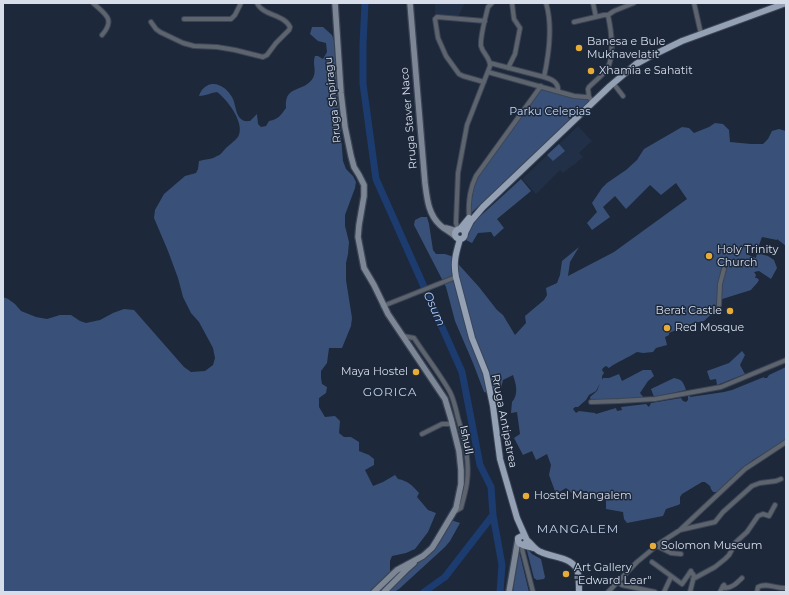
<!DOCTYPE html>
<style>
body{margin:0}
#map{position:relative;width:789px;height:595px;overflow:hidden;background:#1d283a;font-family:Montserrat,sans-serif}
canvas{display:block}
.frame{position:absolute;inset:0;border:4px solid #d7deea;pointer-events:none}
</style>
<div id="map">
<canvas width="789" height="595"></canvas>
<div class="frame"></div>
</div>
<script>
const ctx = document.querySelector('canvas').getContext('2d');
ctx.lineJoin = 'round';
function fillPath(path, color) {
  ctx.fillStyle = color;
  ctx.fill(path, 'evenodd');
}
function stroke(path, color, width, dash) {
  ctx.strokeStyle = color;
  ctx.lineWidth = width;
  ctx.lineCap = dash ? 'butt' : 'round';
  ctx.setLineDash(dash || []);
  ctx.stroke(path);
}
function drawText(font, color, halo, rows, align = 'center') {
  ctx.font = font + ' Montserrat,sans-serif';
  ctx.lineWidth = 3;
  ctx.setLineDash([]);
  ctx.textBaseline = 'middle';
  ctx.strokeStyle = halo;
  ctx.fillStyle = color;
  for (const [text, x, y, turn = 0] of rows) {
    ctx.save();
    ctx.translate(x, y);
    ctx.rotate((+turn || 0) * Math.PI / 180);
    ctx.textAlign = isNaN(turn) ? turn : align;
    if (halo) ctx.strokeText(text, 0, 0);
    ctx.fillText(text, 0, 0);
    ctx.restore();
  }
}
const built = new Path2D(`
 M 435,3 L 465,3 L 458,17 L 435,15 Z
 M 578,126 L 592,141 L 579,153 L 583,157 L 574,165 L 573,165 L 563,173 L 560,170 L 536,194 L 522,179 Z`);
const green = new Path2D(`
 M 312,27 L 323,27 L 332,35 L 335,43 L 338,98 L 343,161 L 346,169 L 353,176 L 356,182 L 355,188 L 345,215 L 345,226 L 349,242 L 348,254 L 346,263 L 346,280 L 352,318 L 351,326 L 342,348 L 329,348 L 327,363 L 321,371 L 321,378 L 322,384 L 327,387 L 326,393 L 319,398 L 319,407 L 325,417 L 335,416 L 340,421 L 339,433 L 344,437 L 351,437 L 359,442 L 359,451 L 369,455 L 374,459 L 374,465 L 365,470 L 373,486 L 383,482 L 395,475 L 398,479 C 408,481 412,485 419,493 L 417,497 L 428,510 L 436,513 L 428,532 L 415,549 L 406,553 L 392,556 L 390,561 L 390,574 L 398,580 L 432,549 L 451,520 L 460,523 L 450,541 L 445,547 L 399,589 L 394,592 L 3,592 L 3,297 L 8,299 L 15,304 L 21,311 L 36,317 L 47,319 L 60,315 L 71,315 L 80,321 L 86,323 L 100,320 L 113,313 L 124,309 L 134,310 L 184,367 L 191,372 L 205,371 L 213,365 L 215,358 L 213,348 L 199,322 L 191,313 L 183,297 L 178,278 L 168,251 L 154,218 L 155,210 L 164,194 L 185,176 L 196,173 L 198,169 L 199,161 C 205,159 211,160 217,156 C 221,155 223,151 226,148 C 230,144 235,141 238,137 C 246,124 227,99 217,92 C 210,93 205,96 199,96 C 201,90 205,85 212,84 C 220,83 228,90 232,97 C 236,104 235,114 241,119 C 244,122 247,121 250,121 L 257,114 L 258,124 L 261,127 L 266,126 L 269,121 C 279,119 280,116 286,108 C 284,84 304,93 313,78 C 317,71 312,63 315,56 L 318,56 L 323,59 L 327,52 L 326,43 L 318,41 L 310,34 Z
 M 542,88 L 587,99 L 591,102 L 470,214 L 470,206 L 475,183 L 481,171 L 499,148 Z
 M 715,123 L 723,124 L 729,130 L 730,142 L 751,144 L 763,144 L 768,139 L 772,131 L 779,129 L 786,131 L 786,246 L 777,239 L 777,240 L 762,237 L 758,248 L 748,246 L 746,254 L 756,258 L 757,253 L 768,256 L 774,260 L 777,268 L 771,279 L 759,271 L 754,272 L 756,275 L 755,278 L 757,278 L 759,280 C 757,284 754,286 751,290 L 719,300 L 719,307 L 704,321 L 693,323 L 669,333 L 669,335 L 665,337 L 667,345 L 656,348 L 653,352 L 643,353 L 637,352 C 628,358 618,361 609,368 L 606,366 L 603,368 L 602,370 L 604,373 L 602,376 L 602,380 L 603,378 L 609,378 L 619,374 L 622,381 L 643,370 L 651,370 L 654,376 L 648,381 L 640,393 L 644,398 L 591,401 L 590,397 L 597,391 L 600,383 L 596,391 L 589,395 L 586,400 L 578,407 L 575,407 L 573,409 L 576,413 L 579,411 L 595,413 L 596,414 L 616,408 L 617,411 L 622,410 L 621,407 L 646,404 L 649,407 L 651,403 L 681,398 L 683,401 L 686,402 L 688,400 L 688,396 L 690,396 L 690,397 L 724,392 L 732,390 L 764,377 L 764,378 L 767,378 L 769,375 L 786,367 L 786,440 L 753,460 L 741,469 L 717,492 L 713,492 L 711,489 L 710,486 L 705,482 L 702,482 L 682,494 L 680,497 L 680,504 L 678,505 L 666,509 L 663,516 L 627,523 L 624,519 L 623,512 L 606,509 L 606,500 L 591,498 L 587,491 L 577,491 L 574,495 L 566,488 L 556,494 L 549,475 L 551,465 L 547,454 L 536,460 L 532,451 L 523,455 L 514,438 L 520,434 L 517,412 L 511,413 L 512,402 C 519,394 516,384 513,375 L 503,380 L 501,388 L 494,389 L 488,393 L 484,392 L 473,363 L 455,321 L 446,287 L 414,225 L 415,220 L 421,217 L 427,217 L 429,224 L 433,250 L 436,254 L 445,254 L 451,256 L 479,287 L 497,310 L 503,315 L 515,335 L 526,323 L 525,316 L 544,300 L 547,295 L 546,288 L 557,283 L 560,275 L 562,261 L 579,247 L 570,262 L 568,276 L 614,252 L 687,199 L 676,183 L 661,195 L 650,185 L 626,209 L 615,196 L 603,207 L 610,217 L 592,230 L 587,223 L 597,212 L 592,203 L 602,188 L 607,183 L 626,170 L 637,160 L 644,149 L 682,127 L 689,128 L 694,133 L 709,127 Z
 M 559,144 L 565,151 L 553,161 L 547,155 Z
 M 521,179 L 531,191 L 497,219 L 504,228 L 494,237 L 491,232 L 478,233 L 472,243 L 464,239 L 476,220 Z
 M 742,351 L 745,355 L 740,365 L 745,374 L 717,385 L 716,379 L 710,380 L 707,371 L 729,363 Z
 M 674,378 C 683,380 683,382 686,390 L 654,397 L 651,389 Z
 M 526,547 L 532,554 L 541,559 L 545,577 L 544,579 L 537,580 L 534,578 Z
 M 519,553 L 520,555 L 529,592 L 513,592 L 517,556 L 518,554 Z`);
const river = new Path2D(`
 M 365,3 L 363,44 L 363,84 L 376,179 L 462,372 L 480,465 L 491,487 L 493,515 L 445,577 L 424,592
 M 493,515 L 502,565 L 500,592`);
const street = new Path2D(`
 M 93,3 C 105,14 116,19 102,35
 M 546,3 C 553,26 549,54 544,77 C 551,79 559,82 558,91
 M 593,3 L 596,17
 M 694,3 L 701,34
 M 608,15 L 614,11 L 634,3
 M 184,19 L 231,19 L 235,15 L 241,3
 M 151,22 L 156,29 L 160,32 L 183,43 L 194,46 L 217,47 L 235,50 L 263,57 L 267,55 L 276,43 L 289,30 L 290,27 C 284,14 263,16 257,3
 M 574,22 L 604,15 L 608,15 C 611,29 615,56 607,69 C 603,75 595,81 589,87 L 588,89 L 589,97 L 593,102
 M 490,63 L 544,77
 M 508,68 L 515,54 L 520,28 L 514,19 L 512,3
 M 488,72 L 574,96 L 585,97 L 589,97
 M 484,82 L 463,76 L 459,74 L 446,56 L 438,38 L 435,19 L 437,17 L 485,21
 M 613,83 L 623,96
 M 469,218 C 468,204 470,188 476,176 L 541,86
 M 458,230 L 456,223 L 458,173 L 467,125 L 490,66 C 490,57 483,54 481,46 C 480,38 485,19 487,11 L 488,7 L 492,3
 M 719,305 L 720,284 L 724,269
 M 383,306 L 456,277
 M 403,336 L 414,338 C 425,355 440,374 450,392 C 454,400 456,409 458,418 C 464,438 470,461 467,482 C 466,491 463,500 461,508 L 454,512
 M 591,402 L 620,401 L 655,399 L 721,387 L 786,360
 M 422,434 L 442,424 L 453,424
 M 680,530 L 715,522 L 723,512 L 752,486 L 760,483 L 776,481 L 781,479
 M 657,546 L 671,553 L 681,554
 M 522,549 L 533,592
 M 652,562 L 682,584 L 691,571
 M 693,579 L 715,567 L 725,559 L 729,555 L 736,542 L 747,532 L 758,516 L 763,514 L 769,516 L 775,505
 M 617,582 L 622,585 L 655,592
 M 608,592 L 637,562 L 660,543 L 680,530 L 745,469 L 786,442
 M 664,592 L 671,577
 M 690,592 L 694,576 L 693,574 L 690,572
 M 720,592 L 723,586 L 724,585 L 725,588 C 732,588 737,583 742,578
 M 757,592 L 758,587 C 767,582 776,589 786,588`);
const secondary = new Path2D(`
 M 335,3 L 341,93 L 345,127 L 351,156 L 354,167 L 359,175 L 364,185 L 364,196 L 359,225 L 358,237 L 364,268 L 374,285 L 388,314 L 445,399 L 451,419 L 459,451 L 461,470 L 461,484 L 456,508 L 437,540 L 432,548 L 423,556 L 397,570 L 374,592
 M 410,3 L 425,183 C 427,198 428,214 440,225 C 445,230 451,232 456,237
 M 446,228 L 457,231
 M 384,592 L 406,570 L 414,563
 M 509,592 L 518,539`);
const primary = new Path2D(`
 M 460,229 L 469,218
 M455 234a5 5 0 1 1 10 0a5 5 0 1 1-10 0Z
 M 465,233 L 471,221 L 483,207 L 610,86 L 636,64 L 647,58 L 682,41 L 786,3
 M 460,239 C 456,253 453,262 456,277 L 472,338 L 486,373 L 493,406 L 500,459 L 517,518 L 525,536
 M 527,540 C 532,544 535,550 541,552 C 553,558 575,557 578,573 C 579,579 579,586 579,592
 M 523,545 L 527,542 L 526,538 L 525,536 L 522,536 L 518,538 C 517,546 527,546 533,548`);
const markers = [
 [579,48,4,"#e7ac36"],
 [591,71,4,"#e7ac36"],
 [709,256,4,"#e7ac36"],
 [730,311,4,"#e7ac36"],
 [667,328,4,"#e7ac36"],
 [416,372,4,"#e7ac36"],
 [526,496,4,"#e7ac36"],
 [653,546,4,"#e7ac36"],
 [566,574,4,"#e7ac36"]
];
const poiNames = [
 ["Banesa e Bule",587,42],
 ["Mukhavelatit",587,55],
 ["Xhamia e Sahatit",599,71],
 ["Holy Trinity",717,250],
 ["Church",717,263],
 ["Berat Castle",722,311,"right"],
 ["Red Mosque",675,328],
 ["Maya Hostel",408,372,"right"],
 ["Hostel Mangalem",534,496],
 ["Solomon Museum",661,546],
 ["Art Gallery",574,568],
 ["\"Edward Lear\"",574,581]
];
const streetNames = [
 ["Rruga Shpiragu",333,100,-96],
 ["Rruga Staver Naco",409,118,-95],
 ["Rruga Antipatrea",504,421,79],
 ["Ishull",466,440,78]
];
const parkNames = [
 ["Parku Celepias",550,112]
];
const waterNames = [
 ["Osum",434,309,66]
];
const neighbourhoodNames = [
 ["GORICA",390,392],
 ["MANGALEM",578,529]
];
fillPath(built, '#212f47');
fillPath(green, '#395178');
stroke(river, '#1c3b6f', 7);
stroke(street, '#3b4556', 6);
stroke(secondary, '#3b4556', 8);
stroke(primary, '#3b4556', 8);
stroke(street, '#5e646e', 4);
stroke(secondary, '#7d8695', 5.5);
stroke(primary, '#94a0b4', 6);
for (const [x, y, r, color] of markers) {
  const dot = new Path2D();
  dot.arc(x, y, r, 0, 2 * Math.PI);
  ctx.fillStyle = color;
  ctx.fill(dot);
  stroke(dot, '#1d283a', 1.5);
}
drawText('11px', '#d7deea', '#1d283a', poiNames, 'left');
drawText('11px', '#d7deea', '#1d283a', streetNames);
drawText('11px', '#c3d7f8', '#1d283a', parkNames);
drawText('italic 12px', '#abc9fa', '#1d283a', waterNames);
ctx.letterSpacing = '1px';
drawText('12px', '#c1d0e8', '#1d283a', neighbourhoodNames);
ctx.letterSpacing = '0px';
</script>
